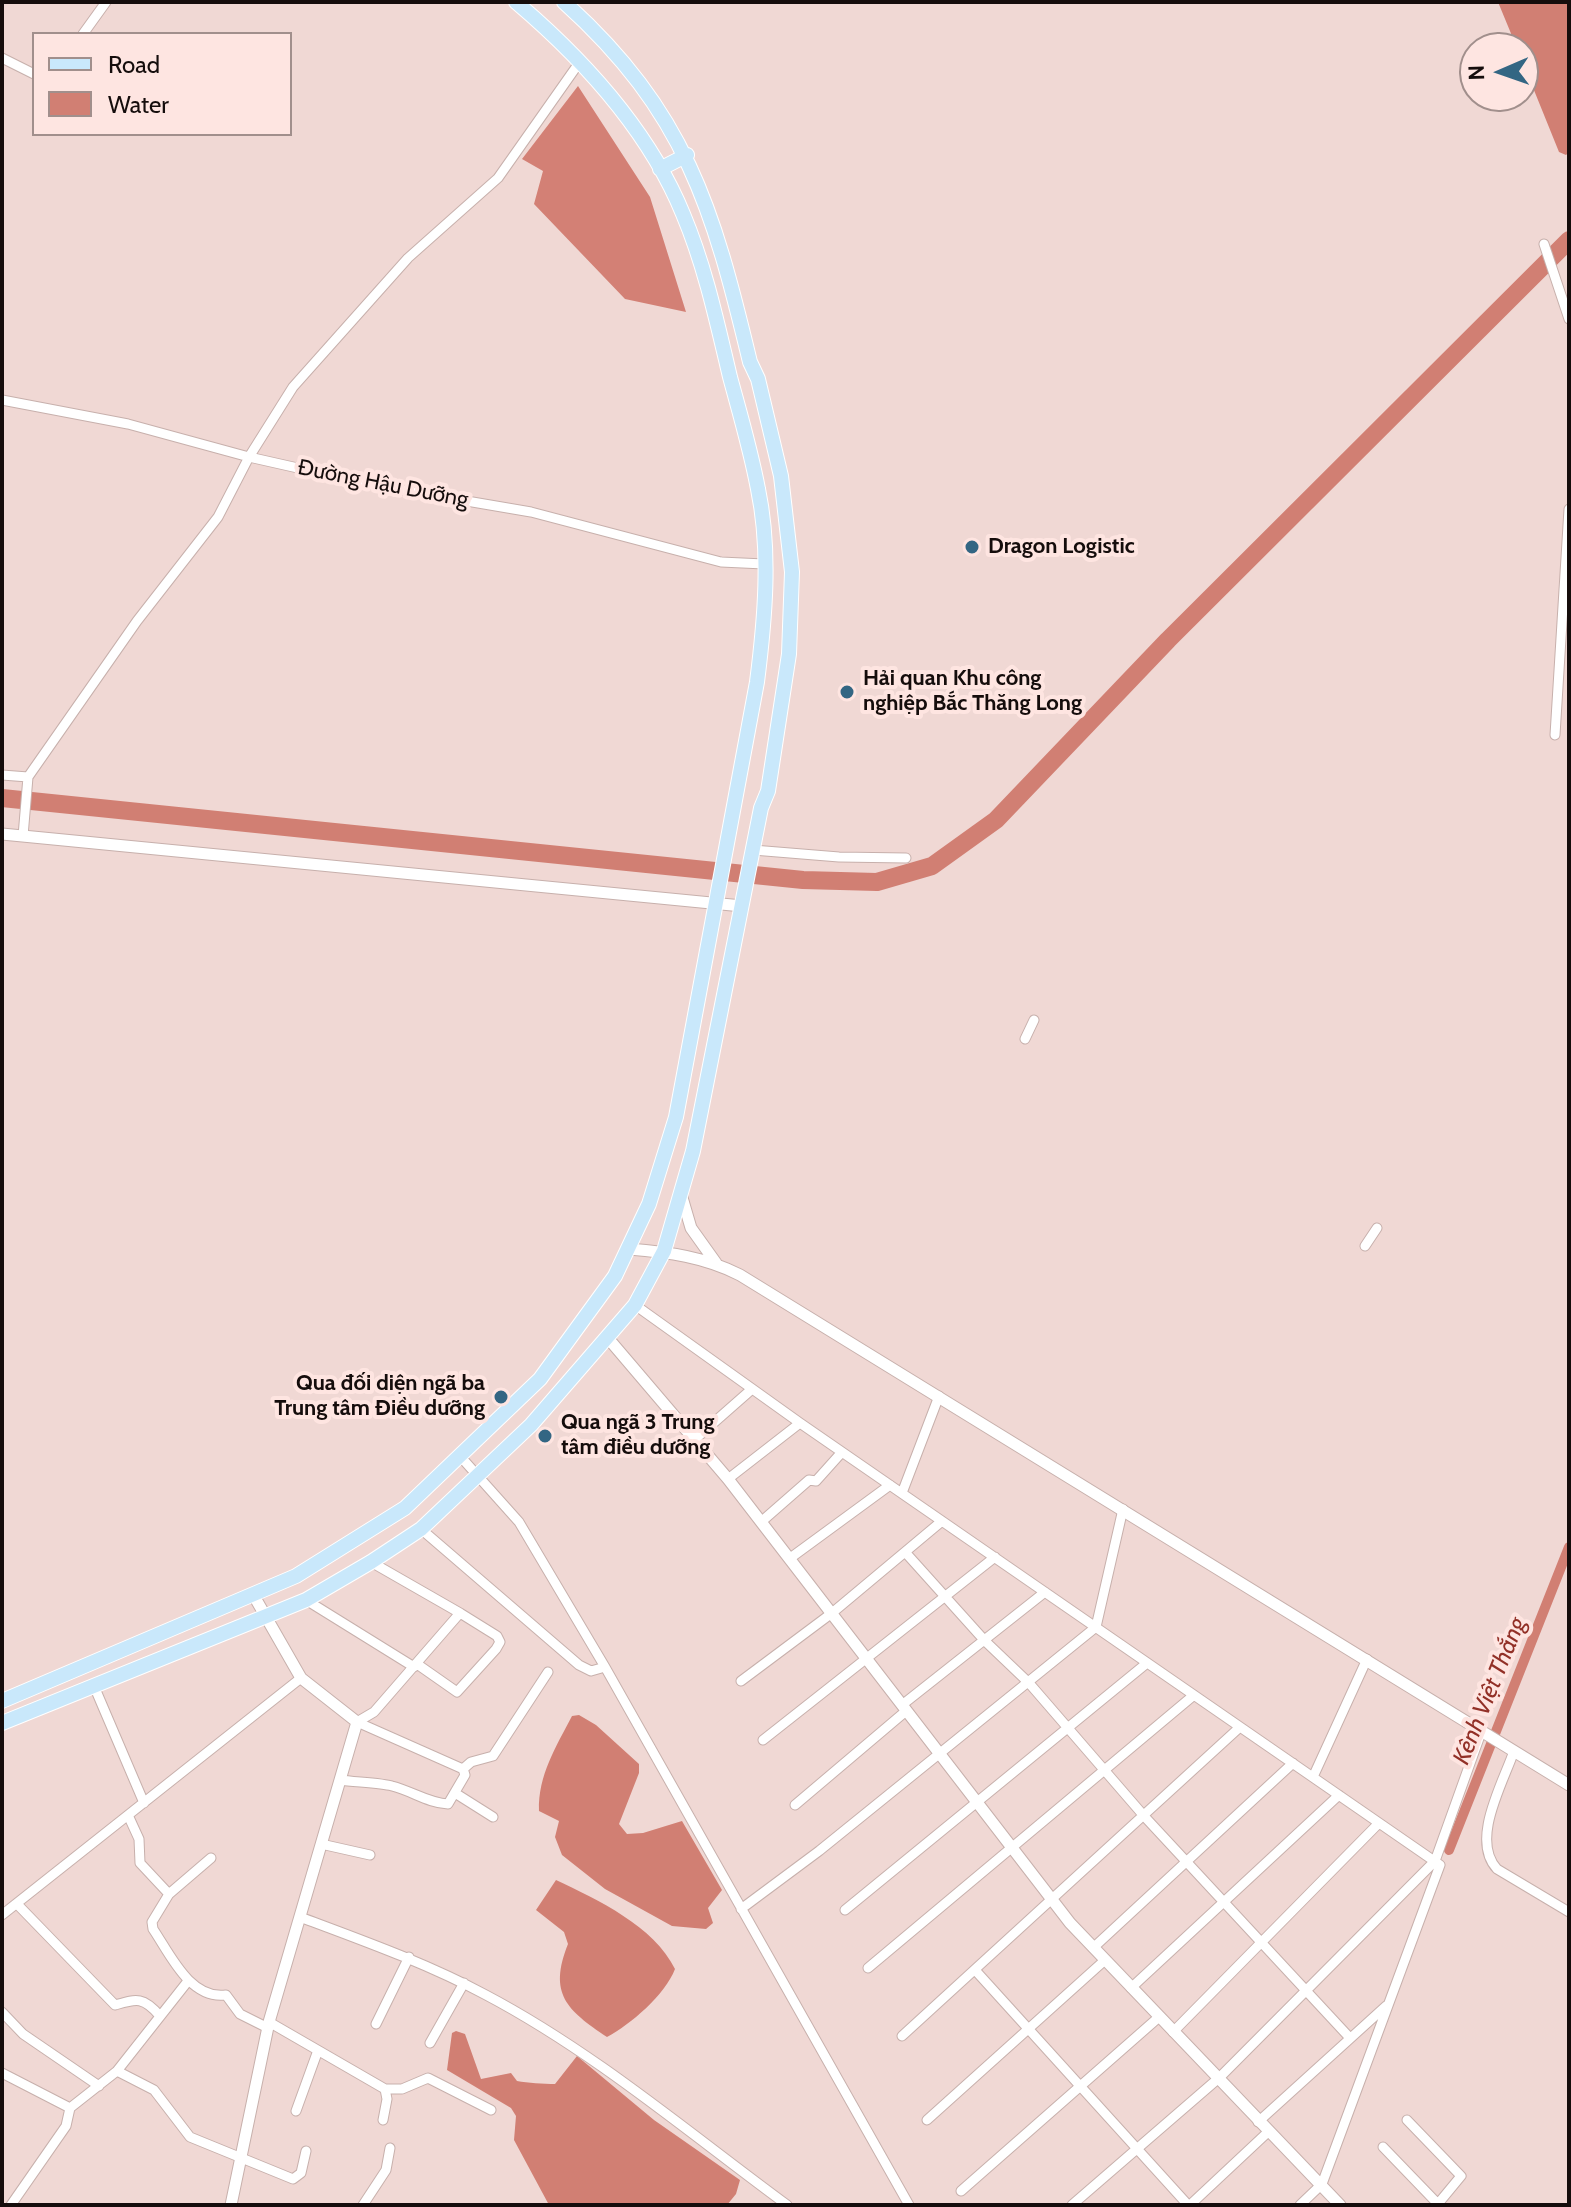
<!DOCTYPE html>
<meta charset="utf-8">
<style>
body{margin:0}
#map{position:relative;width:1571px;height:2207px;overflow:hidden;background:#f0d8d4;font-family:Cabin,sans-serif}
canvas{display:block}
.frame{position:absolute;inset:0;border:4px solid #150d0c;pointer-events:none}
.legend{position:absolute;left:32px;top:32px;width:260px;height:104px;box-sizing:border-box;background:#fee5e1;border:2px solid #a18f8c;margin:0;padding:10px 14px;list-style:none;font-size:24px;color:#150d0c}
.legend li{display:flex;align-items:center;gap:16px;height:40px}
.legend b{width:40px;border:2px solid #a18f8c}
.north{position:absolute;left:1459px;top:32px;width:80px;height:80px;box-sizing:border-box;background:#fee5e1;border:2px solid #a18f8c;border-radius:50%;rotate:268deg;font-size:22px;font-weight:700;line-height:32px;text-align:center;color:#150d0c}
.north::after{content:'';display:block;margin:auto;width:28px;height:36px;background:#336683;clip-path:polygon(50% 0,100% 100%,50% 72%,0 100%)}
</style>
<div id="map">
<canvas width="1571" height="2207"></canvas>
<div class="frame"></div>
<ul class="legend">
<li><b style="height:10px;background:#c9e8fb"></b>Road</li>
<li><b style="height:22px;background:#d17f73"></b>Water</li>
</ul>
<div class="north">N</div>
</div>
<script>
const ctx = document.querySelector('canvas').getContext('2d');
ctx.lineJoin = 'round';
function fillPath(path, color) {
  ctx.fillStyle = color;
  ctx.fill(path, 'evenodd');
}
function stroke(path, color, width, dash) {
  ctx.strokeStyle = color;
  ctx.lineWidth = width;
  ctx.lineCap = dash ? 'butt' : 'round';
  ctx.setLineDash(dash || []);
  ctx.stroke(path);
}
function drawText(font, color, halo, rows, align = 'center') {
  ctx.font = font + ' Cabin,sans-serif';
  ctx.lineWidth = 8;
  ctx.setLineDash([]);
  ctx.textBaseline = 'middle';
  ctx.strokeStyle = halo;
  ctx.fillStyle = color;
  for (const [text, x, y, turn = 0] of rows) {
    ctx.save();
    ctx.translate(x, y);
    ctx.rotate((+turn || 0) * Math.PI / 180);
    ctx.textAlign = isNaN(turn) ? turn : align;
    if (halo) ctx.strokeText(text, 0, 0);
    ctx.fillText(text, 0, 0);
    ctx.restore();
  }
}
const forest = new Path2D(`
 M 578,86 L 650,197 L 686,312 L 625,299 L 534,204 L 543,171 L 522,159 Z`);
const water = new Path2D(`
 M 1498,2 L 1569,2 L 1569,152 L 1566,155 L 1559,152 L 1523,63 L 1523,48 L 1517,48 Z
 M 579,1715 L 596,1725 L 639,1764 L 639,1773 L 619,1824 L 627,1834 L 643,1833 L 682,1821 L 722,1890 L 708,1908 L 713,1923 L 706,1929 L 672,1926 L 605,1889 L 562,1855 L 555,1837 L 559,1821 L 539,1811 C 538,1775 556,1747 572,1716 Z
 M 556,1880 C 598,1900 654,1926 675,1969 C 665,1995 631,2024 607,2037 C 567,2010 548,1994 568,1944 L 564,1932 L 536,1910 Z
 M 456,2031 L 465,2034 L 481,2079 L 511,2073 L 517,2081 C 528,2083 543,2084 555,2084 L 577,2056 L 654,2120 L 740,2180 L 736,2194 L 727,2205 L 549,2205 L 514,2140 L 516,2116 L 511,2108 L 447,2070 L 452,2033 Z`);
const canal = new Path2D(`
 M 1449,1850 L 1569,1547`);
const river = new Path2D(`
 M 2,798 L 803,880 L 877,882 L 932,866 L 996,820 L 1168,640 L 1569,240`);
const minor = new Path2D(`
 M 83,34 L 106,2
 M 2,58 L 34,74
 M 1544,244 L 1569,319
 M 2,400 L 128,424 L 249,457 L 373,485 L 531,512 L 721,562 L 764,564
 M 1555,735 L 1569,509
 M 2,775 L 28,777
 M 23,836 L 28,777 L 137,621 L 218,517 L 249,457 L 293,387 L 408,258 L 498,178 L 579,63
 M 753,850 L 839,857 L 906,858
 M 1025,1039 L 1034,1020
 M 1365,1246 L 1377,1228
 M 635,1305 L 800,1423 L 1440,1865 L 1322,2184 L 1300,2205
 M 694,1440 L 752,1389
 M 460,1456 L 519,1522 L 605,1667 L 909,2205
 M 728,1479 L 800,1423
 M 902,1493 L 939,1396
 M 761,1522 L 809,1480 L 816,1481 L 842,1452
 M 421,1529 L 579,1665 L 591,1671 L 605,1667
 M 905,1552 L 985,1641 L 1029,1683 L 1144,1816 L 1350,2038
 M 789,1559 L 890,1485
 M 306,1600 L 414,1667
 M 417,1664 L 457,1692 L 496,1649 L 500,1642 L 497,1636 L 460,1613
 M 741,1681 L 832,1613 L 942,1521
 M 94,1686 L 144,1803
 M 902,1705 L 1045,1592
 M 357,1722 L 374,1712 L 460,1613 L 371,1562
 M 763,1740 L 995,1557
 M 1514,1751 C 1503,1783 1470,1840 1497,1869 L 1569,1912
 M 463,1769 L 471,1762 L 493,1756 L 548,1672
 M 1313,1777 L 1367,1659
 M 340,1780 C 354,1782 382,1783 392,1786 C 412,1791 428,1803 448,1804 L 465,1775 L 463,1769 L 357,1722
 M 455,1793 L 493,1817
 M 795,1805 L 906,1711
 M 128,1815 L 139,1839 L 140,1863 L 169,1894 L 152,1922 L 153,1929 C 170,1954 190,2000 226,1995 L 240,2014 L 268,2028
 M 321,1844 L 370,1855
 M 169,1894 L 211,1858
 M 17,1904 L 115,2005 C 136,1999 143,1996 160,2016
 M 741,1909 L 819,1851 L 1096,1627 L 1123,1509
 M 845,1910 L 1147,1663
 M 2,1915 L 301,1678
 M 300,1917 C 364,1941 426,1963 486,1995 C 594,2052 689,2133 787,2205
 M 1093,1948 L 1293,1763
 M 868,1968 L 1194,1695
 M 975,1970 L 1188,2205
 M 1131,1988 L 1339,1795
 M 2,2012 L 23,2034 L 99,2086
 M 269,2022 L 385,2089 L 387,2099 L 383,2120
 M 376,2024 L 409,1957
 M 1173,2032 L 1379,1823
 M 902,2036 L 1240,1727
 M 430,2043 L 464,1983
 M 117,2071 L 154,2090 L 190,2137 L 293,2179 L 301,2173 L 306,2151
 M 2,2073 L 70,2108
 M 385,2089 L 402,2089 L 428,2078 L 491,2110
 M 296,2111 L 317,2053
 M 927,2120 L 1105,1960
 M 1407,2120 L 1461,2176 L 1437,2205
 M 1258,2122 L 1386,2006
 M 1383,2147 L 1438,2204
 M 961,2191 L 1159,2017
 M 11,2205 L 66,2126 L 70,2108 L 117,2071 L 188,1981
 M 363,2205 L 386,2170 L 390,2148
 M 1072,2205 L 1220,2077 L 1435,1861 L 1482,1730
 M 1190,2205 L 1268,2132`);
const tertiary = new Path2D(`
 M 2,834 L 742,906
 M 681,1194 L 691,1228 L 716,1263
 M 629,1249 C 668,1252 705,1257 740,1275 L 1569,1785
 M 607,1337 L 728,1479 L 1070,1923 L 1340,2205
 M 231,2205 L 269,2022 L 357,1722 L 301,1678 L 254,1596`);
const primary = new Path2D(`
 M 660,169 L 687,155
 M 2,1701 L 296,1576 L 405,1508 L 540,1379 L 615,1276 L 649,1204 L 676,1117 L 757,682 C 765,619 771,551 758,489 C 751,451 740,414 730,377 C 717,322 705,266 683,214 C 649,131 583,59 516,2
 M 2,1723 L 306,1600 L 371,1562 L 421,1529 L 531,1425 L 635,1305 L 664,1251 L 693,1151 L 761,808 L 768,791 L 789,654 L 792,572 L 781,476 L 758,379 L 750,362 C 713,208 686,112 564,2`);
const markers = [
 [972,547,8,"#336683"],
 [847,692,8,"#336683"],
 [501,1397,8,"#336683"],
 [545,1436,8,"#336683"]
];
const streetNames = [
 ["Đường Hậu Dưỡng",383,484,11]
];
const poiNames = [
 ["Dragon Logistic",988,547],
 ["Hải quan Khu công",863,679],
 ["nghiệp Bắc Thăng Long",863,704],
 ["Qua đối diện ngã ba",485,1384,"right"],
 ["Trung tâm Điều dưỡng",485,1409,"right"],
 ["Qua ngã 3 Trung",561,1423],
 ["tâm điều dưỡng",561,1448]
];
const waterNames = [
 ["Kênh Việt Thắng",1490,1691,-68]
];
fillPath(forest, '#d38075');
fillPath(water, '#d17f73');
stroke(canal, '#d17f73', 10);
stroke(river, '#d17f73', 18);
stroke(minor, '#c7b0ac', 11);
stroke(tertiary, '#c7b0ac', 13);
stroke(primary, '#fff', 16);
stroke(minor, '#fff', 9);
stroke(tertiary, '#fff', 11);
stroke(primary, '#c9e8fb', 14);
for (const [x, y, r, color] of markers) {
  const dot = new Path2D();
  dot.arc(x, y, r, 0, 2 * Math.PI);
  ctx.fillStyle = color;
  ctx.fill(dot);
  stroke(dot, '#fee5e1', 3);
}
drawText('22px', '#150d0c', '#fee5e1', streetNames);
drawText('bold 22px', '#150d0c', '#fee5e1', poiNames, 'left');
drawText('italic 24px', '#923027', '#fee5e1', waterNames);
</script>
